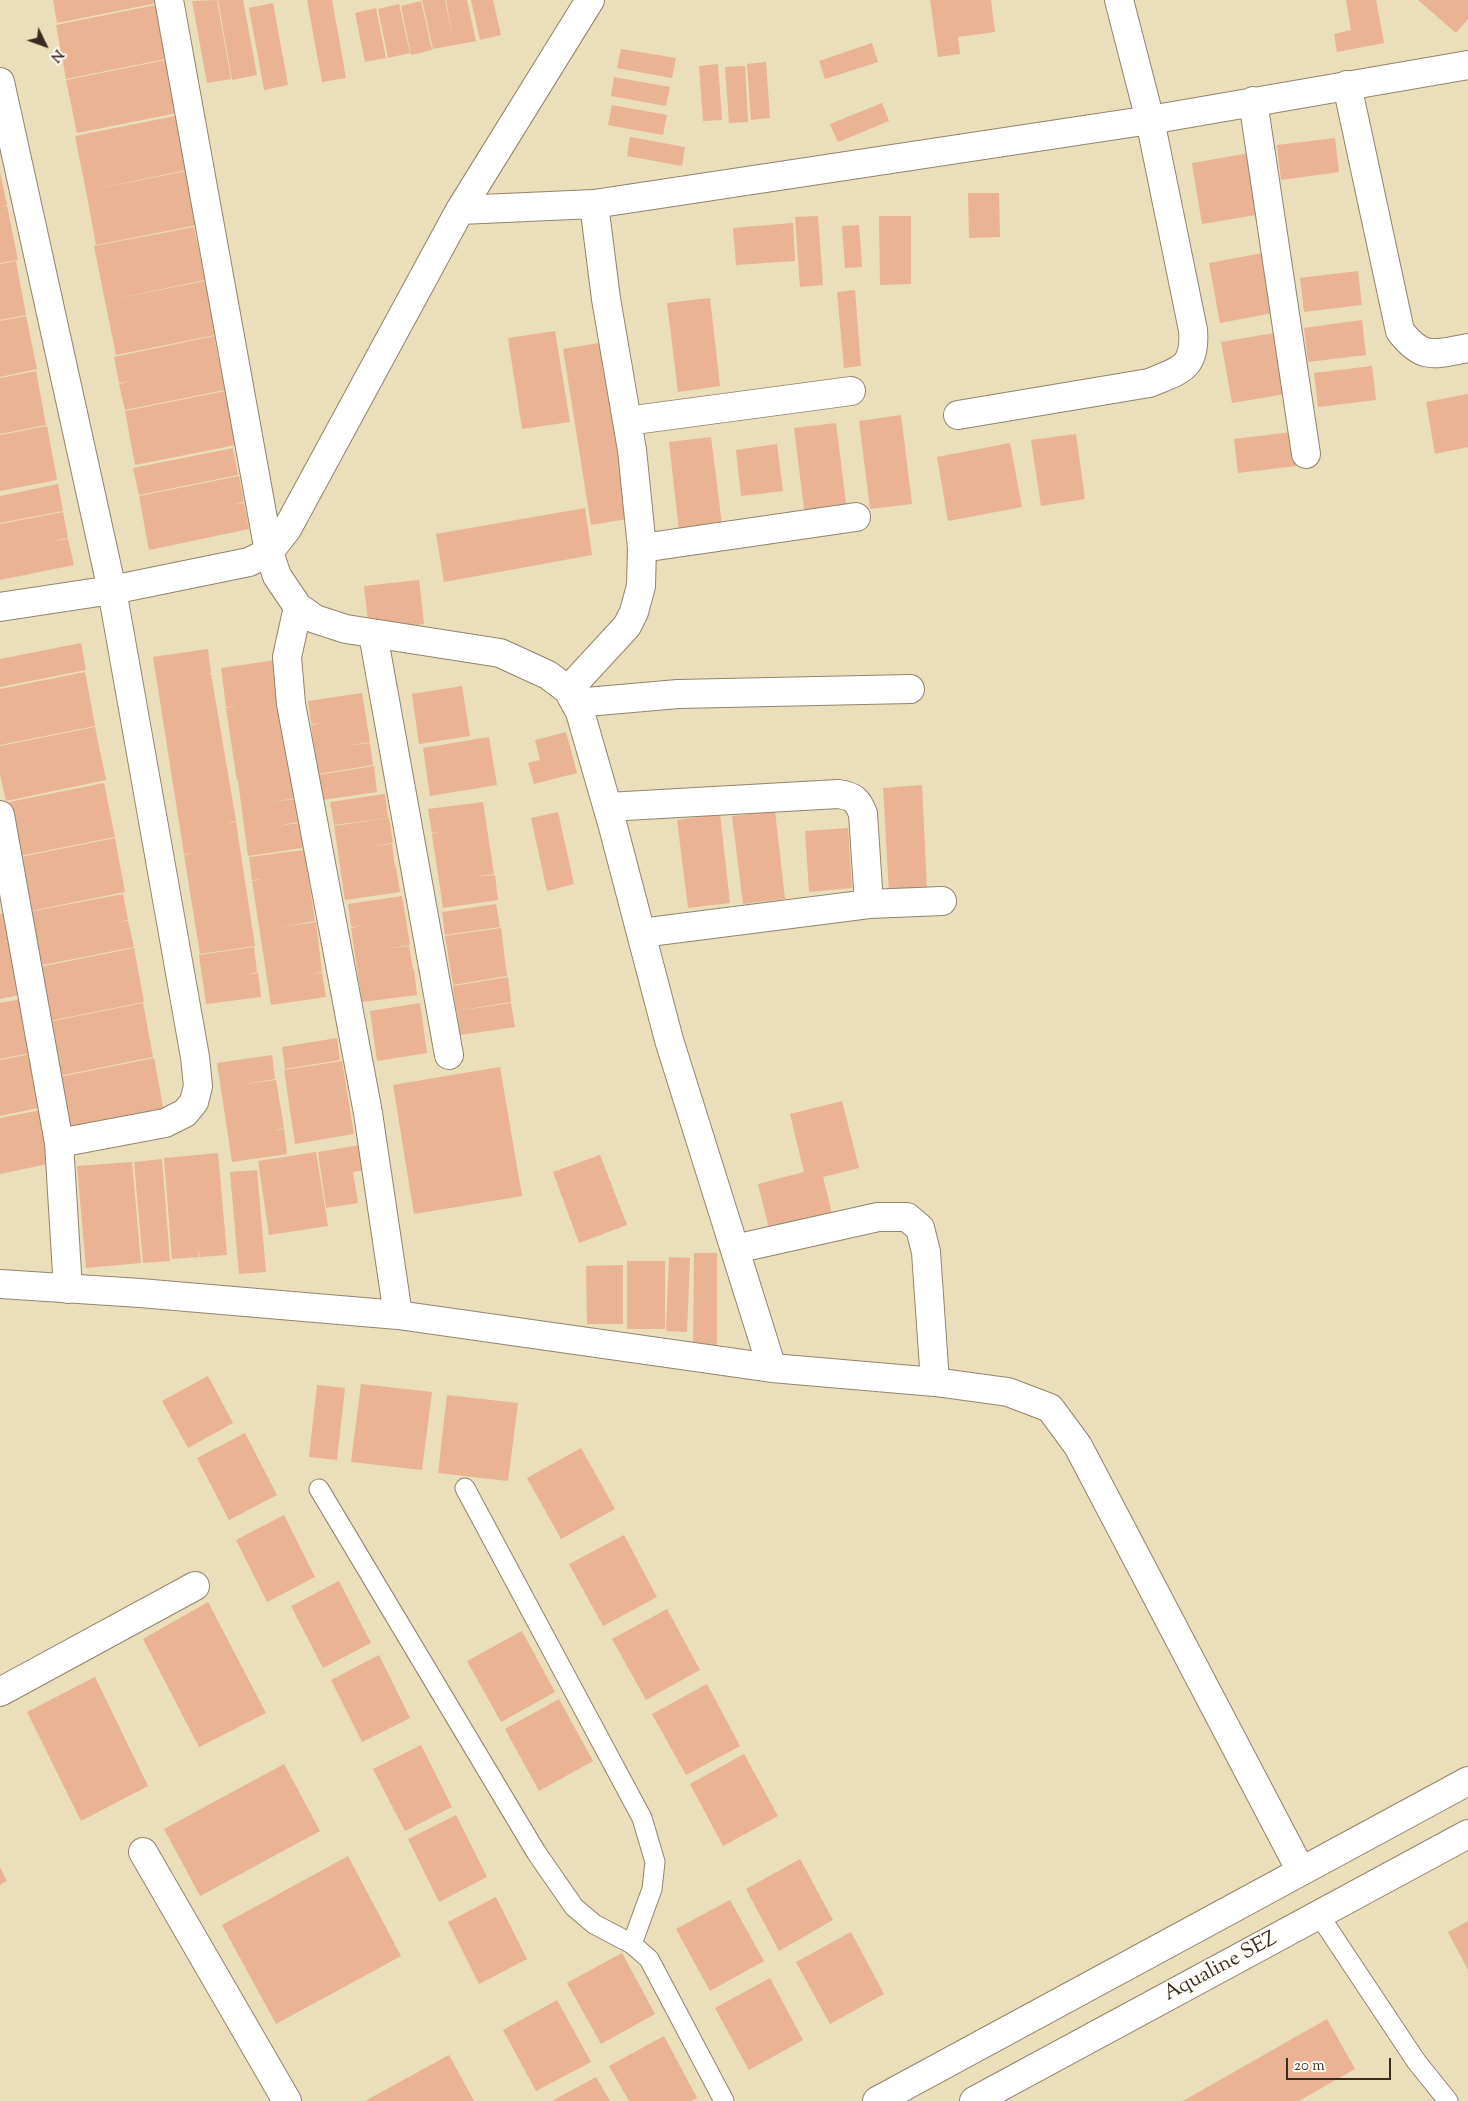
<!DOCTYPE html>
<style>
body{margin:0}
#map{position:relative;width:1468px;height:2101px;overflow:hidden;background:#eadebb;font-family:"Sorts Mill Goudy",serif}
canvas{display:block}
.north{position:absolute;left:20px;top:20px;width:50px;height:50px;-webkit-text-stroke:4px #fdfcf7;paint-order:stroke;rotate:132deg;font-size:14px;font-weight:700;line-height:20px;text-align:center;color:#3b2a1e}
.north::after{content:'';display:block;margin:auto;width:18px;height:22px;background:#3b2a1e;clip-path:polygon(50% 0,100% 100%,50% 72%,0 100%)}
.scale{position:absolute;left:1286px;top:2058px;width:105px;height:22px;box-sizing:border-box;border:2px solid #3b2a1e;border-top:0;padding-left:6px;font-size:15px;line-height:18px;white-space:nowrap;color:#3b2a1e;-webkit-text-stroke:4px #fdfcf7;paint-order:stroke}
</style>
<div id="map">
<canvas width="1468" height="2101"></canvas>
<div class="north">N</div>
<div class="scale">20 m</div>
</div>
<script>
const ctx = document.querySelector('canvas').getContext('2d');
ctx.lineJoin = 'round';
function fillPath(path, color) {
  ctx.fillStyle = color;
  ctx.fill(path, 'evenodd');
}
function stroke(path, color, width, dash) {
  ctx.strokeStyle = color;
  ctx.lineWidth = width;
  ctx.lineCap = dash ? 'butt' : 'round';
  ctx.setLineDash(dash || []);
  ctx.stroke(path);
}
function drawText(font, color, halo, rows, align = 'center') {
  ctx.font = font + ' "Sorts Mill Goudy",serif';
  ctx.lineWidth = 5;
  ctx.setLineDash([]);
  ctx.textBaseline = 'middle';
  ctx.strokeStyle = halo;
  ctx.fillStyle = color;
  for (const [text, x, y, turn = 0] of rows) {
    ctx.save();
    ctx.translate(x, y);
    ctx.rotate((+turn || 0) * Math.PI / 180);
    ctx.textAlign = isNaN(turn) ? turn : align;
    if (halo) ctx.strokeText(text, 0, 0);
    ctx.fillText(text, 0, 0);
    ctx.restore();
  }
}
const building = new Path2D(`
 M 53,0 L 157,0 L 157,3 L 57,23 Z
 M 217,0 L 231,79 L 207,83 L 192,1 Z
 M 218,0 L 243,0 L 257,75 L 232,80 Z
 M 307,0 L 332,0 L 346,78 L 322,82 Z
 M 422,0 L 445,0 L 453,40 L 446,0 L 467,0 L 476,41 L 433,49 Z
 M 471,0 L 493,0 L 501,35 L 480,40 Z
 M 930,0 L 991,0 L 995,32 L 958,37 L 960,54 L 938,57 Z
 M 1346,0 L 1376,0 L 1384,43 L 1337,52 L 1334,34 L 1351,30 Z
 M 1418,0 L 1468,0 L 1468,19 L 1456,33 Z
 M 421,1 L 432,50 L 411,55 L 401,6 Z
 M 273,3 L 288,85 L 264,90 L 249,8 Z
 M 399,4 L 410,53 L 388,58 L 378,9 Z
 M 156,5 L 166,59 L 66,79 L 56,25 Z
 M 376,8 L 386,58 L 365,62 L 355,13 Z
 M 872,43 L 878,62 L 825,79 L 819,61 Z
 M 621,49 L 676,58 L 672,78 L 617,68 Z
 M 166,60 L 177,113 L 77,133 L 66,80 Z
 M 766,62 L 770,118 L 751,120 L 747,64 Z
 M 718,64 L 722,120 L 703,121 L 699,66 Z
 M 745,66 L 748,122 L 729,123 L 725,67 Z
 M 614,77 L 670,87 L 666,106 L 611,96 Z
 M 882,103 L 889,121 L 838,142 L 830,124 Z
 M 612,105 L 667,115 L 663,135 L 608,125 Z
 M 175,116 L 186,170 L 86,191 L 75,136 Z
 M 630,137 L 685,147 L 682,166 L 627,156 Z
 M 1335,138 L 1339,172 L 1281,180 L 1277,145 Z
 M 1250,153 L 1261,214 L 1202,224 L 1192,163 Z
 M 186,171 L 197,225 L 96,245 L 91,218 L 104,216 L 91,218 L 86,191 Z
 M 0,172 L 7,205 L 0,207 Z
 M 968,193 L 999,193 L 1000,237 L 969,238 Z
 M 7,206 L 18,260 L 0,263 L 0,207 Z
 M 818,216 L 823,285 L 800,287 L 795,217 Z
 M 879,216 L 911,216 L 911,284 L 880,285 Z
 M 793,223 L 795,261 L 736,265 L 733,228 Z
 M 859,225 L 862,267 L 845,268 L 842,226 Z
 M 194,227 L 205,280 L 105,301 L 94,246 Z
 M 1268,252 L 1278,312 L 1220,323 L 1209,263 Z
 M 16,261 L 26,315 L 0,320 L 0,264 Z
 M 1358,271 L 1362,305 L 1304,312 L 1300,278 Z
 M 205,281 L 215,335 L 116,355 L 105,301 Z
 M 855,290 L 861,366 L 844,368 L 837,292 Z
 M 710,298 L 720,386 L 678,392 L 667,303 Z
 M 26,316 L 37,369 L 0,377 L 0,321 Z
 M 1362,320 L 1366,355 L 1308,362 L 1304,328 Z
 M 555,331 L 570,422 L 522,429 L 508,338 Z
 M 1280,332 L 1291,393 L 1232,403 L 1221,342 Z
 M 214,336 L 225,390 L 125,410 L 119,384 L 129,381 L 119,383 L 114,357 Z
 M 605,342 L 633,518 L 591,525 L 563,349 Z
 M 1372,366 L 1376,400 L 1318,407 L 1314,373 Z
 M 36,371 L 46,425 L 0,434 L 0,378 Z
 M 225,391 L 236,445 L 135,465 L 125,411 Z
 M 1468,394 L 1468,447 L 1435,454 L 1426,402 Z
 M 901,415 L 912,504 L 870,509 L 859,421 Z
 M 836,423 L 847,511 L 805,517 L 794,428 Z
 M 47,426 L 57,480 L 0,491 L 0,435 Z
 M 1292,432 L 1296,466 L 1238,473 L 1234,439 Z
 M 1076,434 L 1085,499 L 1041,506 L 1031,440 Z
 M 711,437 L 722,525 L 679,531 L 669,442 Z
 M 1010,443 L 1022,507 L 948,521 L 937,457 Z
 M 777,444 L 783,491 L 741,496 L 736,450 Z
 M 233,448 L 238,475 L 139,495 L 133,468 Z
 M 239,476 L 244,502 L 234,504 L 244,503 L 249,529 L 149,550 L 139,496 Z
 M 58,484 L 63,511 L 0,523 L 0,496 Z
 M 585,508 L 592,555 L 444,582 L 436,534 Z
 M 63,512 L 68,538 L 52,541 L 68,539 L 74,565 L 0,580 L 0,524 Z
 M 419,580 L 424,624 L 369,631 L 364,586 Z
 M 81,643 L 86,670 L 0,687 L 0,659 Z
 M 208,649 L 211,673 L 204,675 L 211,674 L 236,821 L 226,823 L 236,822 L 255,946 L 200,954 L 184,855 L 194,853 L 184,854 L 153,657 Z
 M 276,660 L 284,724 L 274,726 L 285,724 L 296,798 L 272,802 L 296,799 L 299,822 L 276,826 L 300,823 L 303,848 L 248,856 L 238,781 L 249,779 L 237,781 L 226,708 L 236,706 L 226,707 L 221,668 Z
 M 85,672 L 95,726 L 0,745 L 0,689 Z
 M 462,686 L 470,736 L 419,744 L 412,694 Z
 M 362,693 L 370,742 L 346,746 L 370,743 L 373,765 L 318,774 L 311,725 L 322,723 L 311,724 L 308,701 Z
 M 95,727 L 106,780 L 6,801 L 0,774 L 0,746 Z
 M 566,732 L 577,773 L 534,784 L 528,763 L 540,760 L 535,740 Z
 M 489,737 L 497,785 L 430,796 L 423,748 Z
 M 374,766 L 377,792 L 322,800 L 318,775 Z
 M 104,783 L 115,837 L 15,857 L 4,803 Z
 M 922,785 L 927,891 L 889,893 L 883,788 Z
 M 385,794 L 388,818 L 334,825 L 330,802 Z
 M 483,802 L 494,874 L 474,877 L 495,875 L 498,900 L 443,908 L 432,834 L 443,831 L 432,833 L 428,809 Z
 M 775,811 L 785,899 L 743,904 L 732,816 Z
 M 558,812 L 574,884 L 547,891 L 531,818 Z
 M 720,814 L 730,903 L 688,908 L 677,820 Z
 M 389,818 L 393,843 L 368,847 L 392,844 L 395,867 L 373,871 L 396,867 L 400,892 L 345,900 L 334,826 Z
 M 848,828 L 852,888 L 809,892 L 805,831 Z
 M 115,838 L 125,892 L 25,912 L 20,885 L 30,883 L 20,885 L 15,858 Z
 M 304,850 L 315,921 L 276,928 L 316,922 L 322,972 L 311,974 L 322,973 L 326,997 L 271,1005 L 252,881 L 261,879 L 252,880 L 249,857 Z
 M 123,894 L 128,920 L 119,922 L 128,921 L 134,947 L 33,967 L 23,913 Z
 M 402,896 L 410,945 L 386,949 L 409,946 L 413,969 L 390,973 L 414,969 L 417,995 L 362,1002 L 351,928 L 362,926 L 351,927 L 348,904 Z
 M 496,904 L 500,927 L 445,935 L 442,912 Z
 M 8,913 L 13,939 L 0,942 L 0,914 Z
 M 501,928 L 507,976 L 453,985 L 445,936 Z
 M 13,940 L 24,994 L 0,999 L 0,942 Z
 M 254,947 L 257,972 L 246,975 L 258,973 L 261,997 L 206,1004 L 199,955 Z
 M 134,948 L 144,1002 L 44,1022 L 34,968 Z
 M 508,977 L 511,1002 L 456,1011 L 453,986 Z
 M 26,998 L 36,1052 L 0,1059 L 0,1003 Z
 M 143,1003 L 153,1057 L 54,1077 L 48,1051 L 58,1048 L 48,1050 L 43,1023 Z
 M 420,1003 L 427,1053 L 377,1061 L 370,1011 Z
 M 511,1003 L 515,1027 L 460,1035 L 457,1011 Z
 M 337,1038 L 340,1060 L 285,1069 L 282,1047 Z
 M 36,1053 L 47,1106 L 0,1116 L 0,1060 Z
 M 272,1055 L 275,1079 L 240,1085 L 276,1080 L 284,1128 L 272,1131 L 284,1129 L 287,1154 L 232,1162 L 217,1063 Z
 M 154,1058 L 164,1112 L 64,1132 L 54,1078 Z
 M 342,1061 L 354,1134 L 295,1144 L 284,1070 Z
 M 500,1067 L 522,1196 L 414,1214 L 393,1085 Z
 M 842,1101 L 859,1168 L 823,1177 L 833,1218 L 770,1233 L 758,1184 L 804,1172 L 790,1114 Z
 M 46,1109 L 57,1162 L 0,1174 L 0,1118 Z
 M 361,1145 L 365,1170 L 353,1172 L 358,1203 L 326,1208 L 318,1152 Z
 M 316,1152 L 328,1226 L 269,1235 L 258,1161 Z
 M 218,1153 L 227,1255 L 200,1257 L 198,1247 L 199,1257 L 172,1259 L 164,1158 Z
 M 600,1155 L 627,1225 L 579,1243 L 553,1172 Z
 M 162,1159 L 170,1261 L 143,1263 L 134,1162 Z
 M 132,1162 L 141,1263 L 86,1268 L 77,1166 Z
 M 257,1170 L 266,1272 L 239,1274 L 230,1172 Z
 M 694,1253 L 717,1253 L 717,1346 L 693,1346 Z
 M 669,1257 L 690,1258 L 687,1332 L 666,1331 Z
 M 627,1261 L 665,1261 L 665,1329 L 627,1329 Z
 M 623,1265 L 623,1324 L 587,1324 L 586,1266 Z
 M 208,1376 L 233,1423 L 188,1448 L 162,1401 Z
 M 361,1384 L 432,1392 L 422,1470 L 351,1462 Z
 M 317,1385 L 345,1388 L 337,1460 L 309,1457 Z
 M 447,1395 L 518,1403 L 508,1481 L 438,1473 Z
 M 245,1433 L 277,1495 L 229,1520 L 197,1458 Z
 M 581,1448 L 615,1509 L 561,1539 L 527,1478 Z
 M 284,1515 L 315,1577 L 267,1602 L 236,1540 Z
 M 624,1535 L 657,1597 L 603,1626 L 569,1564 Z
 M 339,1581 L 371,1643 L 323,1668 L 291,1606 Z
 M 208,1602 L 266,1713 L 199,1747 L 143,1639 Z
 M 667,1609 L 700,1670 L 646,1700 L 612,1639 Z
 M 522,1631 L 555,1692 L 501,1722 L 467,1661 Z
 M 379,1655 L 410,1718 L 362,1742 L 331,1680 Z
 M 95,1677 L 148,1786 L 81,1821 L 27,1712 Z
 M 707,1684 L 740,1746 L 686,1775 L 652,1714 Z
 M 559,1699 L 593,1761 L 539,1791 L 505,1729 Z
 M 421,1745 L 452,1807 L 405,1831 L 373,1769 Z
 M 744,1754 L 778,1816 L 723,1846 L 690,1784 Z
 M 284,1764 L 320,1831 L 200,1896 L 164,1829 Z
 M 456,1815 L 487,1877 L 439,1902 L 408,1839 Z
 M 348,1856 L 401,1956 L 276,2024 L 222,1925 Z
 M 800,1859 L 833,1920 L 779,1951 L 746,1889 Z
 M 0,1867 L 7,1881 L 0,1885 Z
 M 496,1897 L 527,1959 L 479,1984 L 448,1922 Z
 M 730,1900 L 764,1961 L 710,1991 L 676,1929 Z
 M 1468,1921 L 1468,1970 L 1448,1932 Z
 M 851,1932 L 884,1994 L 830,2024 L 796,1962 Z
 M 622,1953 L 655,2014 L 601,2044 L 567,1983 Z
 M 770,1978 L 803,2040 L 749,2070 L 715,2008 Z
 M 557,2000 L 591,2062 L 536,2091 L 503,2030 Z
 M 1327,2019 L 1355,2069 L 1299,2101 L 1183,2101 Z
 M 664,2036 L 697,2098 L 691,2101 L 629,2101 L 609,2066 Z
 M 449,2055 L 474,2101 L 365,2101 Z
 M 596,2077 L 610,2101 L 552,2101 Z`);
const lane = new Path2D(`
 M 465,1488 L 642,1818 L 655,1862 L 652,1889 L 632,1944
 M 319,1489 L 536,1852 L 574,1907 L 594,1924 L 632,1944 L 649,1959 L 724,2101
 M 1319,1915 L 1416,2061 L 1448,2101`);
const street = new Path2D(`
 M 169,0 L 269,552 L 277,576 L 298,607 L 315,619 L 346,629 L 500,653 L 548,675 L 568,690 L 580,712 L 612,823 L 669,1040 L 772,1368
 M 0,82 L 112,590 L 195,1057 L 198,1086 L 194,1102 L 185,1113 L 165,1123 L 59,1143
 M 1347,85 L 1400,331 C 1423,361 1434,354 1468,348
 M 1253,101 L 1306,454
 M 460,210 L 594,204 L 1150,120 L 1468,65
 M 958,415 L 1149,383 C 1181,370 1196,368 1193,330 L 1150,120 L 1119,0
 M 627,421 L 851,391
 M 642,548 L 856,517
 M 0,607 L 112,590 L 249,562 L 269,552 L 287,529 L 460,210 L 590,0
 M 298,607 L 287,657 L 291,704 L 368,1113 L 398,1315
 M 373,634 L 449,1055
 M 568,690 L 627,626 L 634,612 L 641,586 L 642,548 L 632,450 L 606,299 L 594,204
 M 575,703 L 678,694 L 910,689
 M 608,807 L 838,794 C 853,796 858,800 863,814 L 869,904
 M 0,815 L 59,1143 L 68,1289
 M 641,933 L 869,904 L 942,901
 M 735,1249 L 878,1217 L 907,1217 L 920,1228 L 926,1252 L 935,1382
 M 0,1284 L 140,1293 L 398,1315 L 772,1368 L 935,1382 L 1008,1392 L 1050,1408 L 1078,1446 L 1301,1871
 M 0,1692 L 195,1586
 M 143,1852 L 287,2101
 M 877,2101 L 1468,1781
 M 974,2101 L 1468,1834`);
const streetNames = [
 ["Aqualine SEZ",1221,1968,-28]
];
fillPath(building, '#e9b394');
stroke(lane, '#92846c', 21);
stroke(street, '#92846c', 30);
stroke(lane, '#fff', 19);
stroke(street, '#fff', 28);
drawText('21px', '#3b2a1e', '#fdfcf7', streetNames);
</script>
